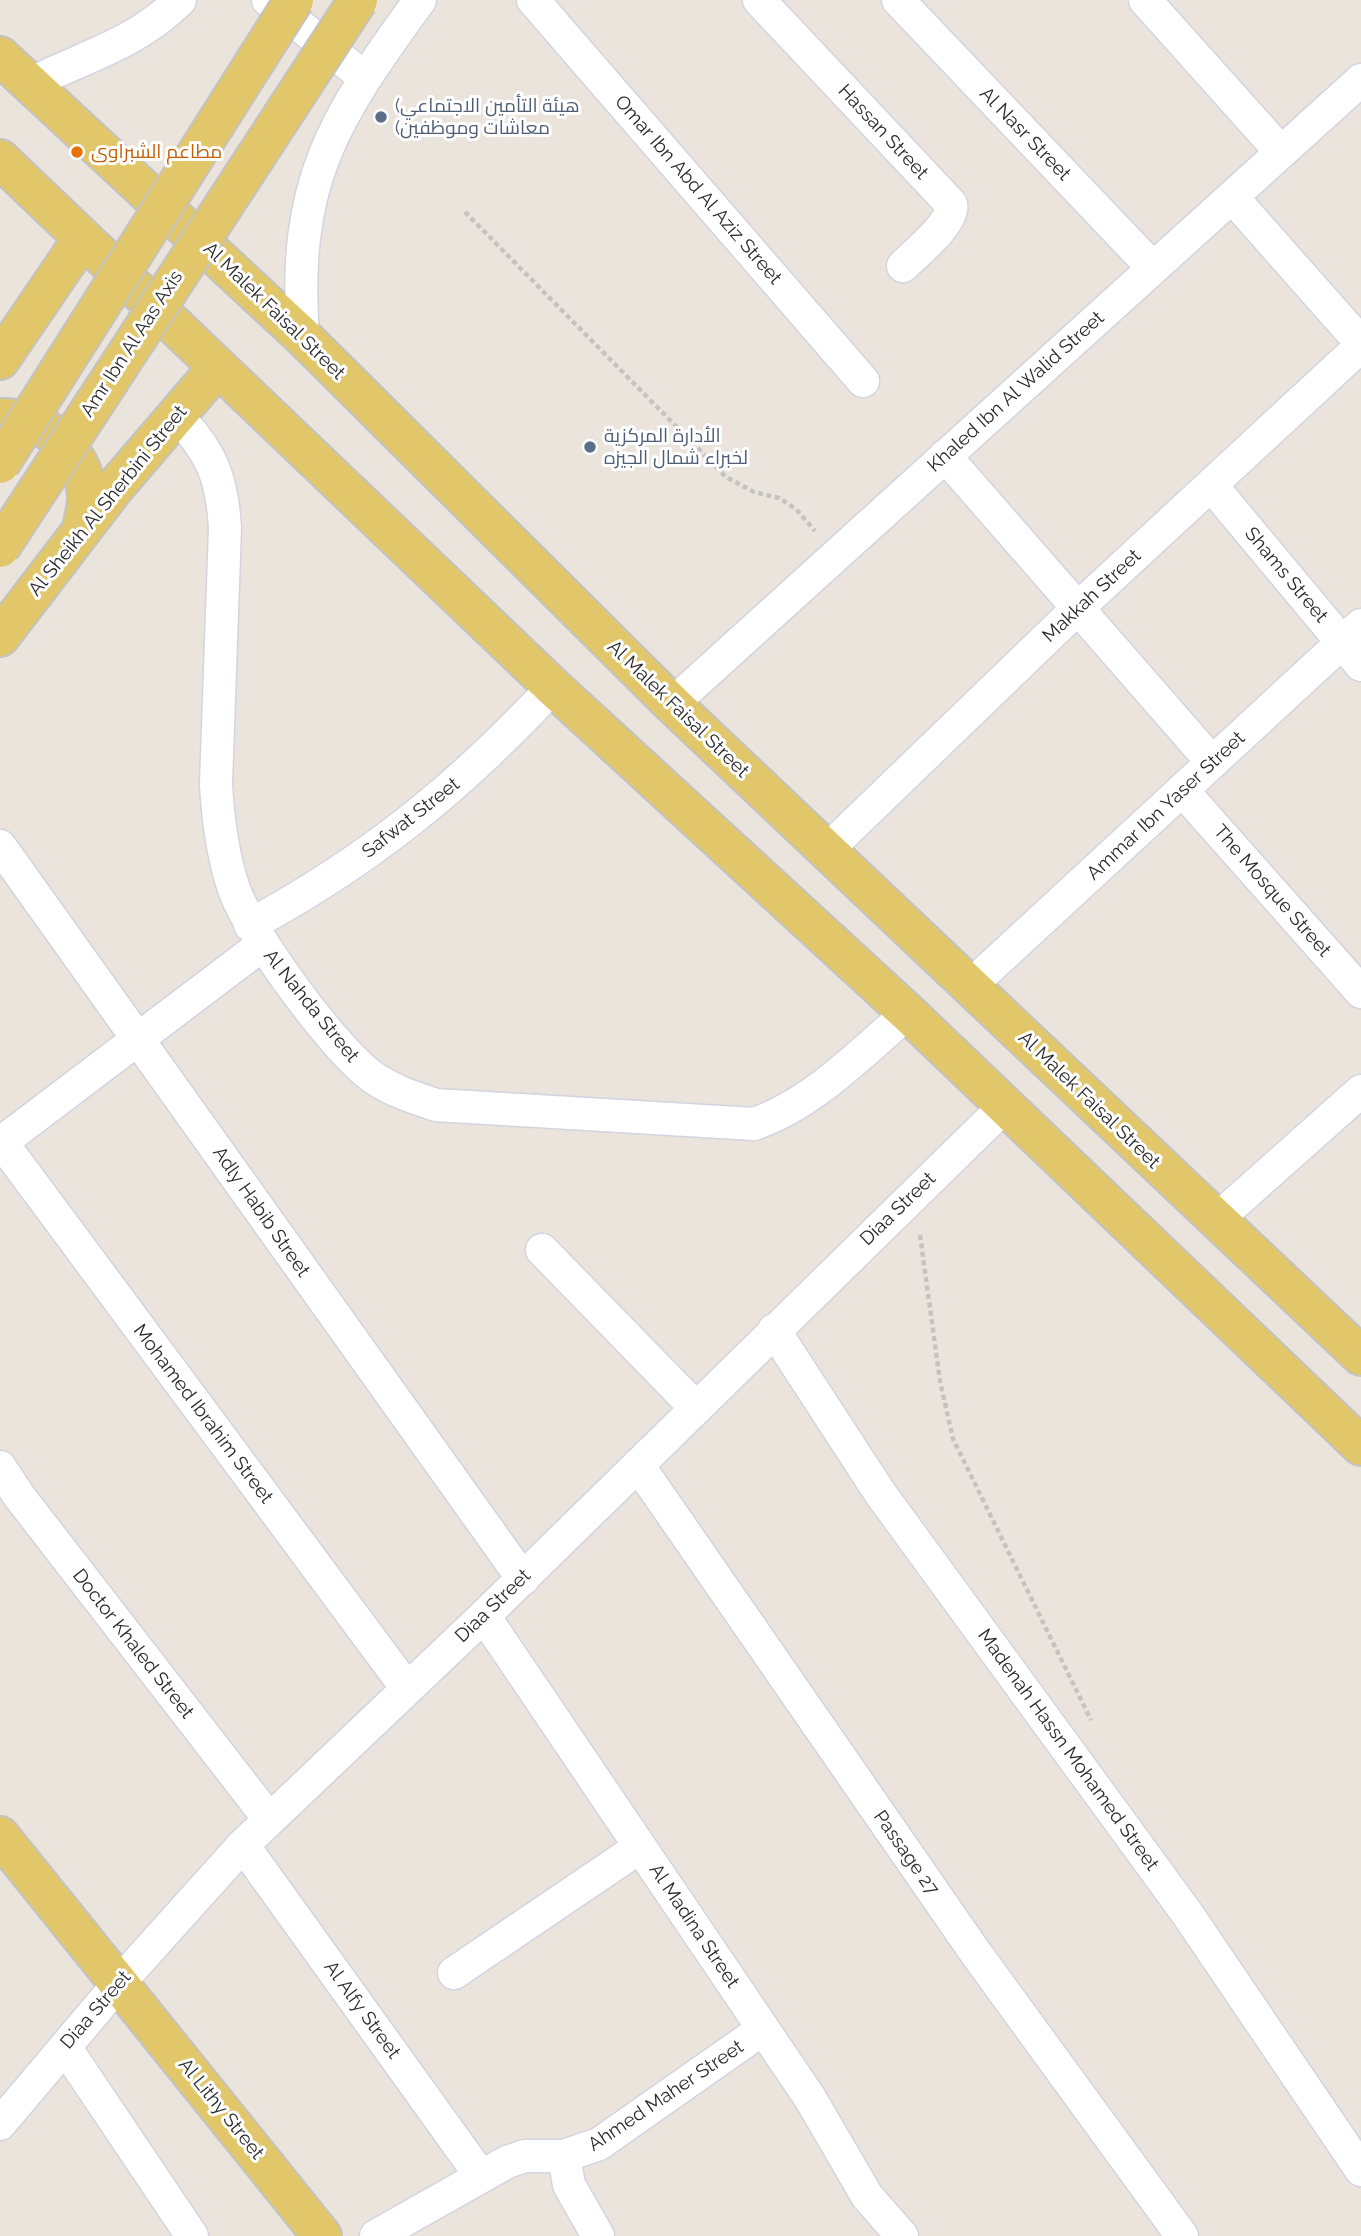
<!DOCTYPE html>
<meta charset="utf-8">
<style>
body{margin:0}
canvas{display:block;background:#eae4dc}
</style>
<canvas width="1361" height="2236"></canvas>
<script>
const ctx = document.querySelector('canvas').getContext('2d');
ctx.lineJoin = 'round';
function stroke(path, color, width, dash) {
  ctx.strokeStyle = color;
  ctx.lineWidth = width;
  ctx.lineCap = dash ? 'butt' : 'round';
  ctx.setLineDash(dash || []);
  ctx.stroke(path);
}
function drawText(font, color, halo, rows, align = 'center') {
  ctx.font = font + ' Raleway,Cairo,sans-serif';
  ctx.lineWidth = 6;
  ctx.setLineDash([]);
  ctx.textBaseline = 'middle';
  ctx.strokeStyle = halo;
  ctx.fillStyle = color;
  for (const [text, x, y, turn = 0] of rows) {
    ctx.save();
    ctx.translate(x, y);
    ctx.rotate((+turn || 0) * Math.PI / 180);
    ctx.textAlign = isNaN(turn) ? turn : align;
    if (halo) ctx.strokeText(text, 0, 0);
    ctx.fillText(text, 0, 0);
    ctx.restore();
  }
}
const path = new Path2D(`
 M 465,212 L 726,477 L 754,492 L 779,498 L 796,509 L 815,531
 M 920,1235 L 940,1381 L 953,1439 L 1091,1720`);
const minor = new Path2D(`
 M 268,0 L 364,77
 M 533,0 L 863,381
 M 759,0 L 951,204 C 956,221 916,253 903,266
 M 898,0 L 1153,268
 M 1145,0 L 1281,152
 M 32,83 C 85,56 136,44 180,0
 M 1232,197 L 1361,343
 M 303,337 C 292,182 332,121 420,0
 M 176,415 C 211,451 222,477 225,528 L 216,784 C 218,820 222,854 234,889 C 249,933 338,1056 377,1080 C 396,1092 415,1098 436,1105 L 754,1124 C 813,1104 861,1053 908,1013
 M 945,456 L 1212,762
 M 1211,485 L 1361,665
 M 672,704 L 1361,80
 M 1182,790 L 1361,992
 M 0,846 L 523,1579
 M 827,850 L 1078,608 L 1361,346
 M 250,925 C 370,860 460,787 553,687
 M 970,986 L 1361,625
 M 0,1140 L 406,1687
 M 2,1142 L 262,945
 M 1215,1221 L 1361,1091
 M 542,1250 L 695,1407
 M 774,1330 L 880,1493 L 1186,1912 L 1361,2170
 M 638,1465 L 975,1952 L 1182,2236
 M 0,1467 L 19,1496 L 269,1819
 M 484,1616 L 810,2098 L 867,2196 L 902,2236
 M 243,1845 L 480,2175
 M 454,1973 L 640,1847
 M 65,2047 L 192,2236
 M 0,2124 L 119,1983 L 243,1845 L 484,1616 L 1005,1106
 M 564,2156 L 569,2185 L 598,2236
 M 376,2236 L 507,2162 L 525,2156 L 564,2156 L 599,2144 L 763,2029`);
const primary = new Path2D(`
 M 0,56 L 303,337 L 672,704 L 1361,1356
 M 0,159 L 553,687 L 908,1013 L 1361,1446
 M 0,360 L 83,238
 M 0,418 C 45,416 83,450 87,494 C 88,505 84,517 82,528
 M 0,637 L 115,487 L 218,367
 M 0,1836 L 322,2236`);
const primaryBridge = new Path2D(`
 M 0,464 L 294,0
 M 0,548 L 358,0`);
const markers = [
 [381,117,7,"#5c6f8a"],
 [77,152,7,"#e8710a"],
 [590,447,7,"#5c6f8a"]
];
const serviceNames = [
 ["(هيئة التأمين الاجتماعي",395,106],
 ["(معاشات وموظفين",395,128],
 ["الأدارة المركزية",604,436],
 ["لخبراء شمال الجيزه",604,458]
];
const streetNames = [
 ["Hassan Street",883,132,47],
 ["Al Nasr Street",1025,134,46],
 ["Omar Ibn Abd Al Aziz Street",698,190,49],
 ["Al Malek Faisal Street",274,311,44],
 ["Amr Ibn Al Aas Axis",132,344,-57],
 ["Khaled Ibn Al Walid Street",1016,392,-42],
 ["Al Sheikh Al Sherbini Street",108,501,-51],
 ["Shams Street",1286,575,50],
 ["Makkah Street",1092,596,-43],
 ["Al Malek Faisal Street",678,709,44],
 ["Ammar Ibn Yaser Street",1166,806,-43],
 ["Safwat Street",411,818,-38],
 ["The Mosque Street",1272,891,49],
 ["Al Nahda Street",311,1006,51],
 ["Al Malek Faisal Street",1089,1100,44],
 ["Diaa Street",898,1209,-44],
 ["Adly Habib Street",261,1212,55],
 ["Mohamed Ibrahim Street",203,1414,53],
 ["Diaa Street",493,1606,-44],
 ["Doctor Khaled Street",133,1644,52],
 ["Madenah Hassn Mohamed Street",1068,1750,54],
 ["Passage 27",906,1853,55],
 ["Al Madina Street",694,1926,56],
 ["Diaa Street",96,2010,-49],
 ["Al Alfy Street",362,2010,54],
 ["Ahmed Maher Street",666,2096,-34],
 ["Al Lithy Street",221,2109,51]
];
const foodNames = [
 ["مطاعم الشبراوى",91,152]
];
stroke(minor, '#d2d4e0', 35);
stroke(primary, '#c3c3c3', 42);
stroke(path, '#c3c3c3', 4.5, [5, 3.5]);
stroke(minor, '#fff', 32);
stroke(primary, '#e1c76a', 38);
stroke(primaryBridge, '#c3c3c3', 42, []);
stroke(primaryBridge, '#e1c76a', 38);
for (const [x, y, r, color] of markers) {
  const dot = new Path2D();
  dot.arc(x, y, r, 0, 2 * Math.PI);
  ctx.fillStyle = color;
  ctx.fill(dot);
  stroke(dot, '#fff', 2.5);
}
drawText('19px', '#4e5e75', '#fff', serviceNames, 'left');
drawText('19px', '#292929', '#fff', streetNames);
drawText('19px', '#c56008', '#fff', foodNames, 'left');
</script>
